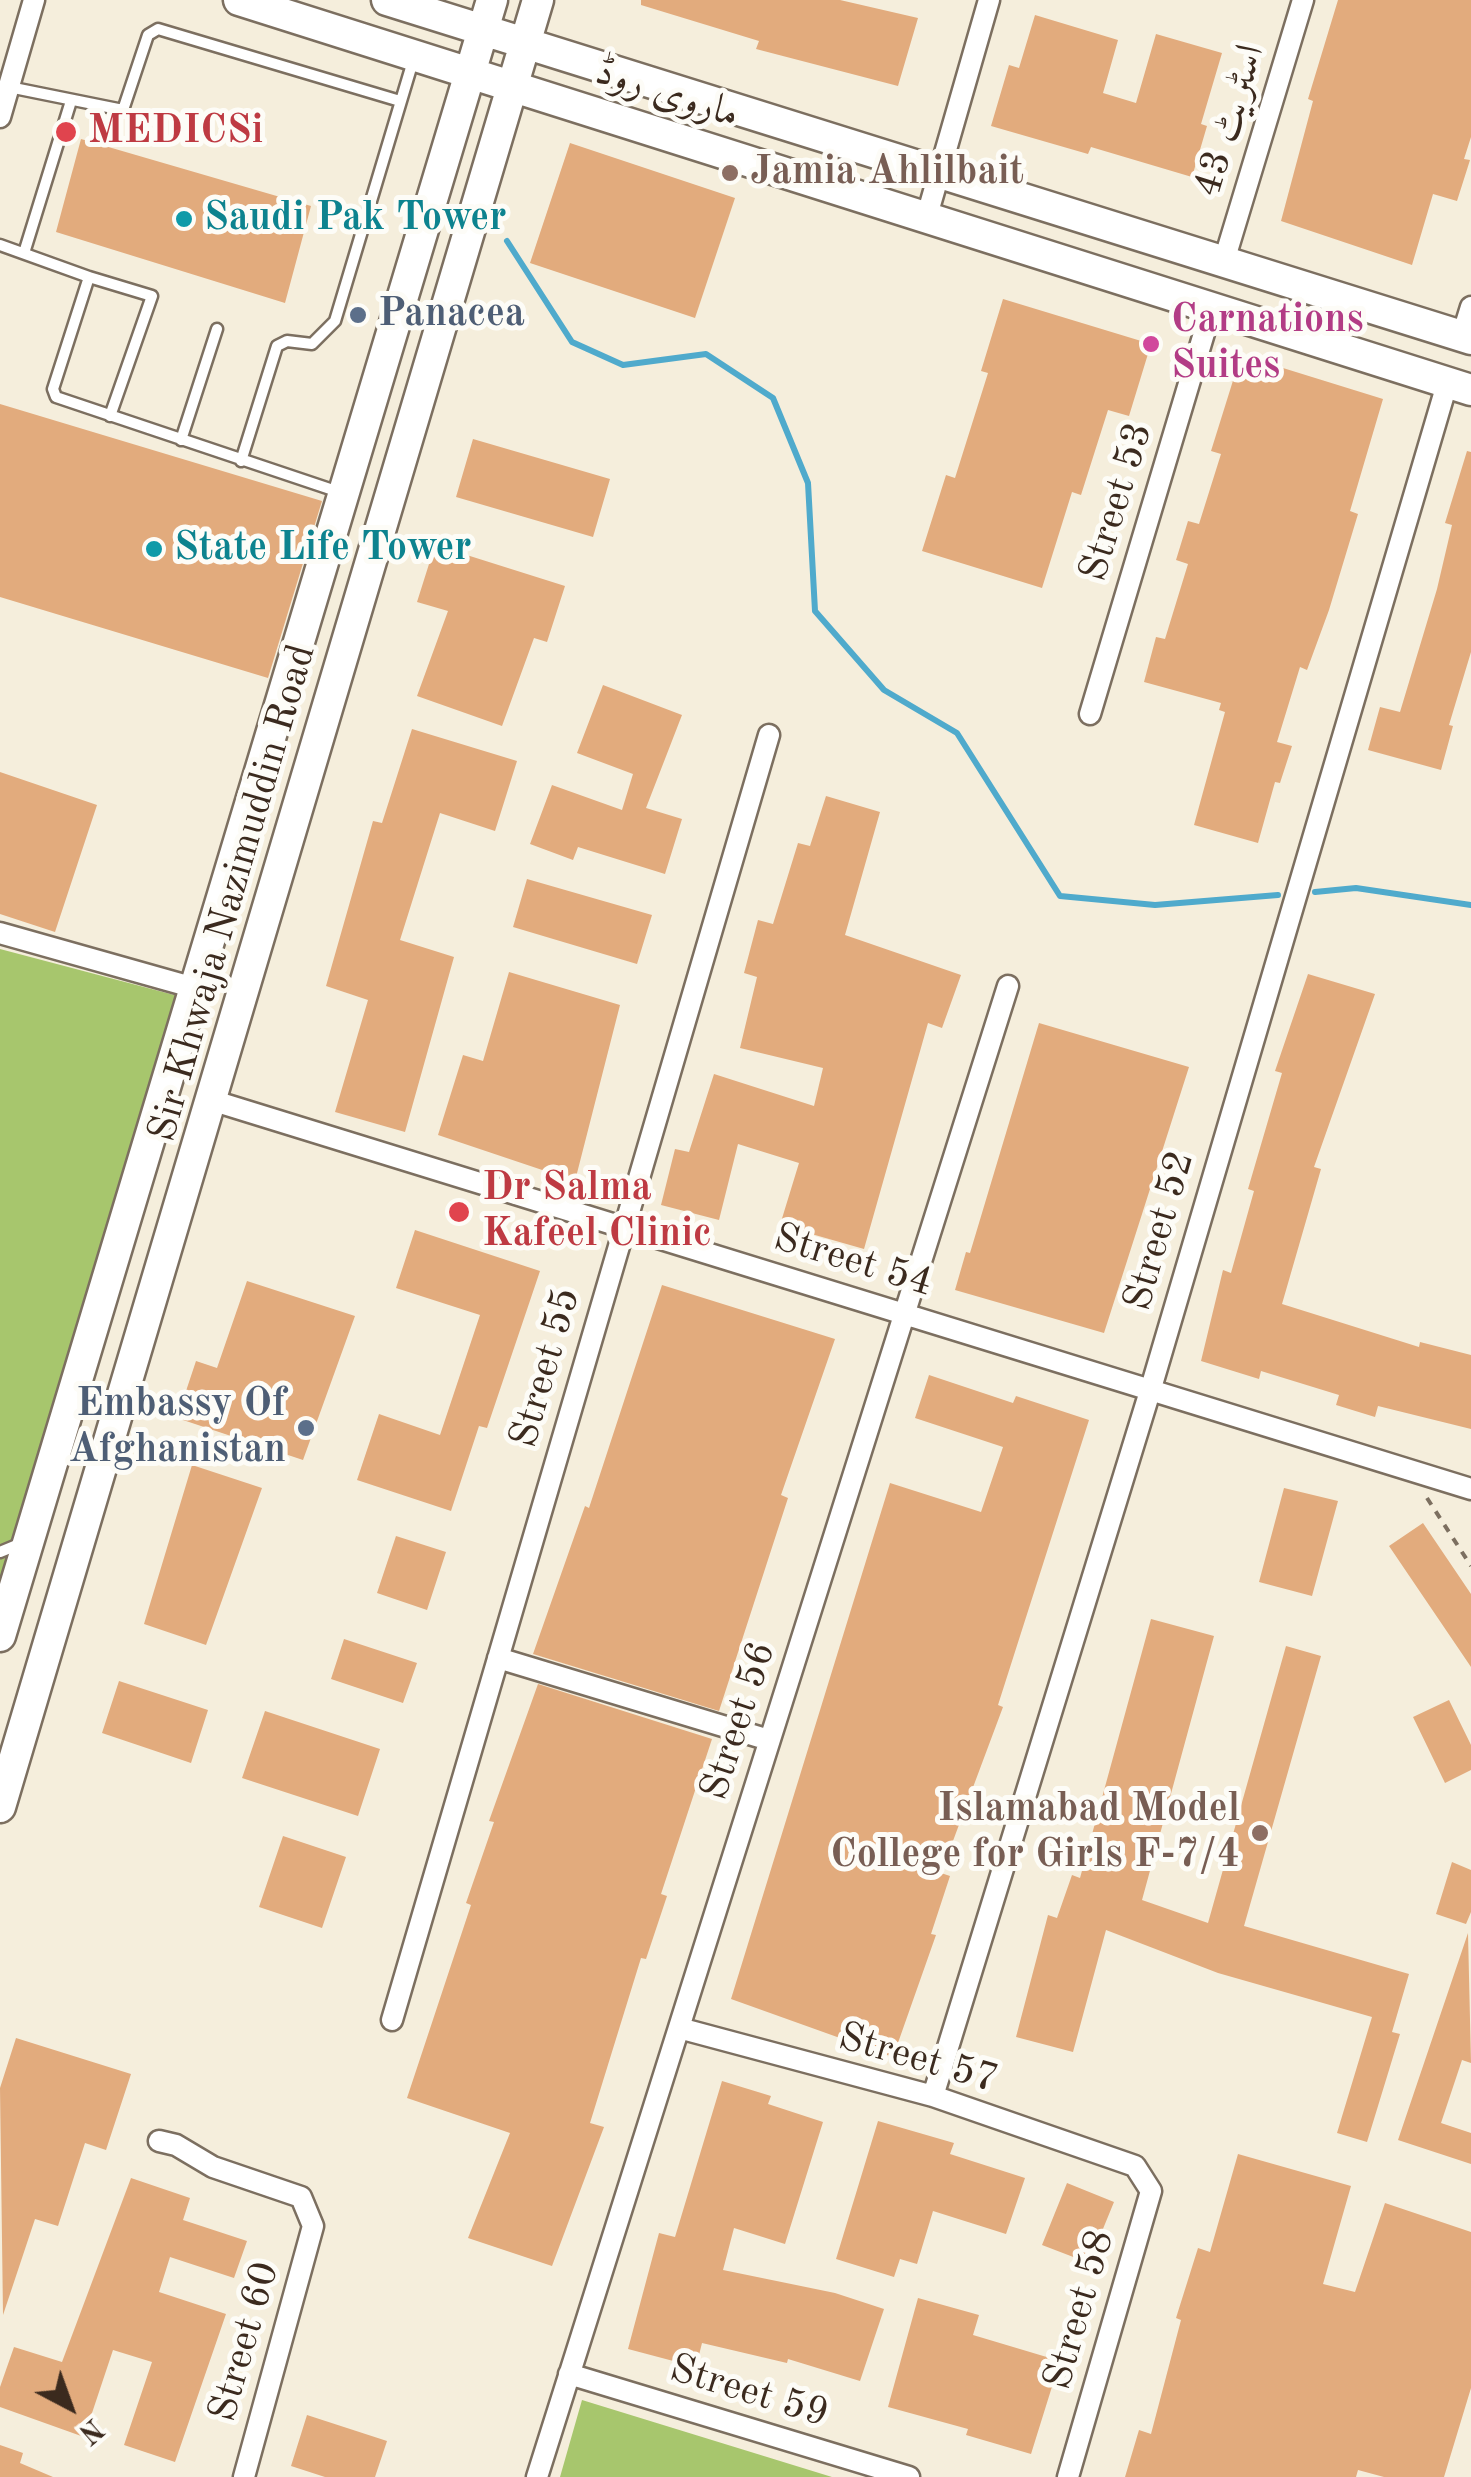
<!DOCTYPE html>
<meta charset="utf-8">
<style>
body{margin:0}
#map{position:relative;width:1471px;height:2477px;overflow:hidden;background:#f5eedc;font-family:"Old Standard TT",serif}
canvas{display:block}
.north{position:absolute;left:20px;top:2357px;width:100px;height:100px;-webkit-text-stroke:8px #fdfcf7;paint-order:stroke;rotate:139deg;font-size:28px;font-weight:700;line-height:40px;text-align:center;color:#3b2a1e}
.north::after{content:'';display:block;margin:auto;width:35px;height:45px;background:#3b2a1e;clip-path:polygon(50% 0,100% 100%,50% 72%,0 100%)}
</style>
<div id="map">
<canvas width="1471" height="2477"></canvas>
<div class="north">N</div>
</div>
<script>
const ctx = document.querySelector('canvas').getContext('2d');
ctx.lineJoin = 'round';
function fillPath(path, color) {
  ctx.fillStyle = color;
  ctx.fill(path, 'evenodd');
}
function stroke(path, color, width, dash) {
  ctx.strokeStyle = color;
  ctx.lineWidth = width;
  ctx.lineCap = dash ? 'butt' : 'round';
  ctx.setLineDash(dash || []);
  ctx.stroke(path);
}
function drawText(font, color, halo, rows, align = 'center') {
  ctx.font = font + ' "Old Standard TT",Amiri,serif';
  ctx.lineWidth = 10;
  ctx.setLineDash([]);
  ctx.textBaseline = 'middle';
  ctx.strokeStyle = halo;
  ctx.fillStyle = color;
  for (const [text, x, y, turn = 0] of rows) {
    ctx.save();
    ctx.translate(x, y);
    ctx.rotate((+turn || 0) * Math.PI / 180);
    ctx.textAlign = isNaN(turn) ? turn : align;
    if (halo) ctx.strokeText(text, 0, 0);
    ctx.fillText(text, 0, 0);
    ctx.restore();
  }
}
const green = new Path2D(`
 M 0,949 L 178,996 L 0,1596 Z
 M 582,2400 L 832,2477 L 560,2477 Z`);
const stream = new Path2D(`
 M 507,241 L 572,342 L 623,365 L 706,354 L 773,398 L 808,483 L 815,611 L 884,690 L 957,733 L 1060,896 L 1155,905 L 1278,895
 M 1315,892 L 1356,888 L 1471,905`);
const building = new Path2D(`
 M 641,0 L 840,0 L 918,18 L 898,86 L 756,49 L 759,41 L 641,5 Z
 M 1338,0 L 1471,0 L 1471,137 L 1464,159 L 1470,160 L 1457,201 L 1433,194 L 1412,265 L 1281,221 L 1313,101 L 1308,99 Z
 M 1035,15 L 1118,40 L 1103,93 L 1136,103 L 1156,34 L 1222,53 L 1201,124 L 1207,126 L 1192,177 L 1091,147 L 1088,154 L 991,126 L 1009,65 L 1019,68 Z
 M 81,139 L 311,206 L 285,303 L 56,232 Z
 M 570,143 L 735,198 L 695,318 L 530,263 Z
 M 1003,299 L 1151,344 L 1129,416 L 1108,410 L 1081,495 L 1072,492 L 1042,588 L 922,551 L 946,475 L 955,478 L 988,373 L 981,371 Z
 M 1241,355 L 1383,399 L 1350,511 L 1358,514 L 1329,610 L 1307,670 L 1300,667 L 1277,742 L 1292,746 L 1280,783 L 1275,782 L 1258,843 L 1194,825 L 1225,712 L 1219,710 L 1221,703 L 1144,682 L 1156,637 L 1165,639 L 1188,564 L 1176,560 L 1188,521 L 1199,524 L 1221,454 L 1211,451 Z
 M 0,404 L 322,501 L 268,678 L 0,597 Z
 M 473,439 L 610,479 L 593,537 L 456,497 Z
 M 1467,451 L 1471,452 L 1471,652 L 1449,725 L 1453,726 L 1441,770 L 1368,750 L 1380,707 L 1400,712 L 1437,589 L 1452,525 L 1445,523 Z
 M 435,545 L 565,586 L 547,642 L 534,638 L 502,726 L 417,696 L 448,611 L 417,602 Z
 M 603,685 L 682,715 L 646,808 L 682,819 L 665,874 L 578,847 L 573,860 L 530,844 L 552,785 L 622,810 L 633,774 L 577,753 Z
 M 412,729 L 517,761 L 495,831 L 440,813 L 400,940 L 454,957 L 405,1132 L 335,1112 L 368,1000 L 326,986 L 373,821 L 382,823 Z
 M 0,772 L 97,805 L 55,932 L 0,914 Z
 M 826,796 L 880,812 L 845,935 L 961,975 L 942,1028 L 928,1023 L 864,1249 L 780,1225 L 799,1163 L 738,1144 L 719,1220 L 661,1205 L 675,1149 L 689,1152 L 714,1074 L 814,1106 L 823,1068 L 740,1048 L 757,977 L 744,973 L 758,920 L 773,924 L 798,843 L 810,846 Z
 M 527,879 L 652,915 L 637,964 L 513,927 Z
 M 509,972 L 620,1005 L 575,1181 L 438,1135 L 463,1055 L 483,1061 Z
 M 1308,974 L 1375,994 L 1314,1167 L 1321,1169 L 1282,1304 L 1419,1347 L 1420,1342 L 1471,1355 L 1471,1429 L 1378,1406 L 1375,1417 L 1336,1405 L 1339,1395 L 1261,1371 L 1259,1379 L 1201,1361 L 1223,1270 L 1231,1273 L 1254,1191 L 1248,1189 L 1282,1073 L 1275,1071 Z
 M 1039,1023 L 1189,1067 L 1104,1333 L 955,1290 L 966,1252 L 970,1253 Z
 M 415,1230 L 540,1271 L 487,1428 L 479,1426 L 451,1511 L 357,1480 L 379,1414 L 440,1435 L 480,1315 L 396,1288 Z
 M 247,1281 L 355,1316 L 303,1460 L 177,1418 L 196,1361 L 217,1368 Z
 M 662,1285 L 835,1339 L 781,1495 L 788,1498 L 719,1711 L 533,1654 L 585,1506 L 589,1508 Z
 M 929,1375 L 1013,1403 L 1016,1396 L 1089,1420 L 998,1705 L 1003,1707 L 941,1873 L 950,1876 L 931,1934 L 936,1935 L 893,2057 L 731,1999 L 890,1483 L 981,1512 L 1003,1447 L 915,1418 Z
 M 192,1465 L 262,1488 L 206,1645 L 144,1624 Z
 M 1284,1488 L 1338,1501 L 1312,1596 L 1259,1582 Z
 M 1423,1523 L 1471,1594 L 1471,1667 L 1389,1546 Z
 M 396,1536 L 446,1552 L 427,1610 L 377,1593 Z
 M 1151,1619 L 1214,1636 L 1142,1900 L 1208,1923 L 1286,1646 L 1321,1656 L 1244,1926 L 1409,1974 L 1392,2032 L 1400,2034 L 1367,2142 L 1337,2133 L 1372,2017 L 1218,1973 L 1106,1930 L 1073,2052 L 1016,2037 L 1048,1915 L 1057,1918 L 1072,1875 L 1080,1878 Z
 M 344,1639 L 417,1663 L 403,1703 L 331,1679 Z
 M 119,1681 L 208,1710 L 191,1763 L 102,1733 Z
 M 538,1684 L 712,1739 L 661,1894 L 667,1896 L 646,1959 L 641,1958 L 590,2123 L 604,2127 L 552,2266 L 468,2238 L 510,2133 L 407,2098 L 471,1905 L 466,1903 L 494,1822 L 489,1821 Z
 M 1449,1700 L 1471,1745 L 1471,1770 L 1445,1783 L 1413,1717 Z
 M 265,1711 L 380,1749 L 358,1816 L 242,1778 Z
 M 283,1836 L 346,1857 L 322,1928 L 259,1907 Z
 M 1452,1862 L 1471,1870 L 1471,1912 L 1466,1924 L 1436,1914 Z
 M 1468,1933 L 1471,2063 L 1462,2060 L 1441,2123 L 1471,2133 L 1471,2164 L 1398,2140 Z
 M 16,2038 L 131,2074 L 106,2150 L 85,2143 L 58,2226 L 35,2219 L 3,2315 L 0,2088 Z
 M 722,2081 L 771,2096 L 768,2104 L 823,2122 L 785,2244 L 734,2228 L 723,2270 L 835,2293 L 884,2309 L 860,2381 L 788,2359 L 787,2363 L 702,2343 L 696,2367 L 628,2349 L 659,2233 L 675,2237 Z
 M 878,2121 L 954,2143 L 950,2154 L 1025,2178 L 1006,2234 L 933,2211 L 917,2264 L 900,2259 L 894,2277 L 836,2259 Z
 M 1238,2154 L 1351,2186 L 1323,2284 L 1355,2292 L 1385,2203 L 1471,2232 L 1471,2388 L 1444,2477 L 1384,2477 L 1358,2470 L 1356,2477 L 1125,2477 L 1139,2430 L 1151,2434 L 1181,2320 L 1176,2318 L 1198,2248 L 1210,2252 Z
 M 131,2178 L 190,2198 L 183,2220 L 247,2241 L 234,2278 L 170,2257 L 159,2292 L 226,2314 L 175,2462 L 124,2445 L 152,2362 L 113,2350 L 84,2437 L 0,2407 L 0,2387 L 14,2347 L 62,2362 Z
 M 1067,2183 L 1114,2202 L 1089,2263 L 1042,2245 Z
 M 918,2298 L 979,2315 L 973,2335 L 1060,2361 L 1031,2454 L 966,2435 L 968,2429 L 888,2407 Z
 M 307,2415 L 387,2441 L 375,2477 L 325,2477 L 291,2466 Z
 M 0,2445 L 23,2453 L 20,2463 L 53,2477 L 0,2477 Z`);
const path = new Path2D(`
 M 1427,1498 L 1471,1566`);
const lane = new Path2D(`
 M 9,87 L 123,110 L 148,35 L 158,29 L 400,101
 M 0,245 L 89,277 L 53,389 L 56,397 L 339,492
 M 24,253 L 71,101
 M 89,277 L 152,296 L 110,416
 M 181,440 L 217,329
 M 241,461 L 277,346 L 287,341 L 312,344 L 335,321 L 413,61
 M 0,1552 L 22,1543`);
const street = new Path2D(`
 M 0,117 L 34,0
 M 926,219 L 989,0
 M 1224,261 L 1303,0
 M 1462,336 L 1471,307
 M 1090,714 L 1211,310
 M 0,933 L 195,988
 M 214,1101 L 1471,1489
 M 498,1658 L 769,1740
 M 392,2020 L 769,735
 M 679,2028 L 933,2096 L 1135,2166 L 1151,2191 L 1068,2477
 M 933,2096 L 1151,1388 L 1447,384
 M 159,2141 L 176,2145 L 213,2167 L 301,2197 L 313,2226 L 244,2477
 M 569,2374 L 909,2477
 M 537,2477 L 1008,986`);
const secondary = new Path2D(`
 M 239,0 L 1471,390
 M 387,0 L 1471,339
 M 0,1636 L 492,0
 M 0,1807 L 538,0`);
const markers = [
 [66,132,12,"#e0444e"],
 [730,173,10,"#8d6e63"],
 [184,219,10,"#0f9aa8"],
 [358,315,10,"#5c6f8a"],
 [1151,344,10,"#d1479c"],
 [154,549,10,"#0f9aa8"],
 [459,1212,12,"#e0444e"],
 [306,1428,10,"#5c6f8a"],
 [1260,1833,10,"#8d6e63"]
];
const streetNames = [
 ["ماروی روڈ",667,94,18],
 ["اسٹریٹ 43",1230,121,-73],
 ["Street 53",1117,502,-73],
 ["Sir Khwaja Nazimuddin Road",233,893,-74],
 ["Street 52",1160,1231,-74],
 ["Street 54",853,1261,17],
 ["Street 55",546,1368,-74],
 ["Street 56",739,1721,-72],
 ["Street 57",918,2059,16],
 ["Street 58",1080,2310,-74],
 ["Street 60",245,2342,-74],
 ["Street 59",749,2392,17]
];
const healthNames = [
 ["MEDICSi",88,132],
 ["Dr Salma",482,1189],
 ["Kafeel Clinic",482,1235]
];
const educationNames = [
 ["Jamia Ahlilbait",750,173],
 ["Islamabad Model",1240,1810,"right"],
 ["College for Girls F-7/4",1240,1856,"right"]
];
const cultureNames = [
 ["Saudi Pak Tower",204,219],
 ["State Life Tower",174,549]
];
const serviceNames = [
 ["Panacea",378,315],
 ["Embassy Of",286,1405,"right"],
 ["Afghanistan",286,1451,"right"]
];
const hotelNames = [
 ["Carnations",1171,321],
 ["Suites",1171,367]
];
fillPath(green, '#a7c66d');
stroke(stream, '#4faacc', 6);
fillPath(building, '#e2ab7d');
stroke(lane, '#7c6f60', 15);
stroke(street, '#7c6f60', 25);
stroke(secondary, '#7c6f60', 35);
stroke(path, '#7c6f60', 4, [8, 8]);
stroke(lane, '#fff', 10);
stroke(street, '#fff', 20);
stroke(secondary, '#fff', 30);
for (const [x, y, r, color] of markers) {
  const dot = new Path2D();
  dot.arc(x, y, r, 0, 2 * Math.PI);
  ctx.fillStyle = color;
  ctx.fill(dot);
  stroke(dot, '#fdfcf7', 4);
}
drawText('40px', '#3b2a1e', '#fdfcf7', streetNames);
drawText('bold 40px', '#be3a42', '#fdfcf7', healthNames, 'left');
drawText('bold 40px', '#785e54', '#fdfcf7', educationNames, 'left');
drawText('bold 40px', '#0d838f', '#fdfcf7', cultureNames, 'left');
drawText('bold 40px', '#4e5e75', '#fdfcf7', serviceNames, 'left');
drawText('bold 40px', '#b23c85', '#fdfcf7', hotelNames, 'left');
</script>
